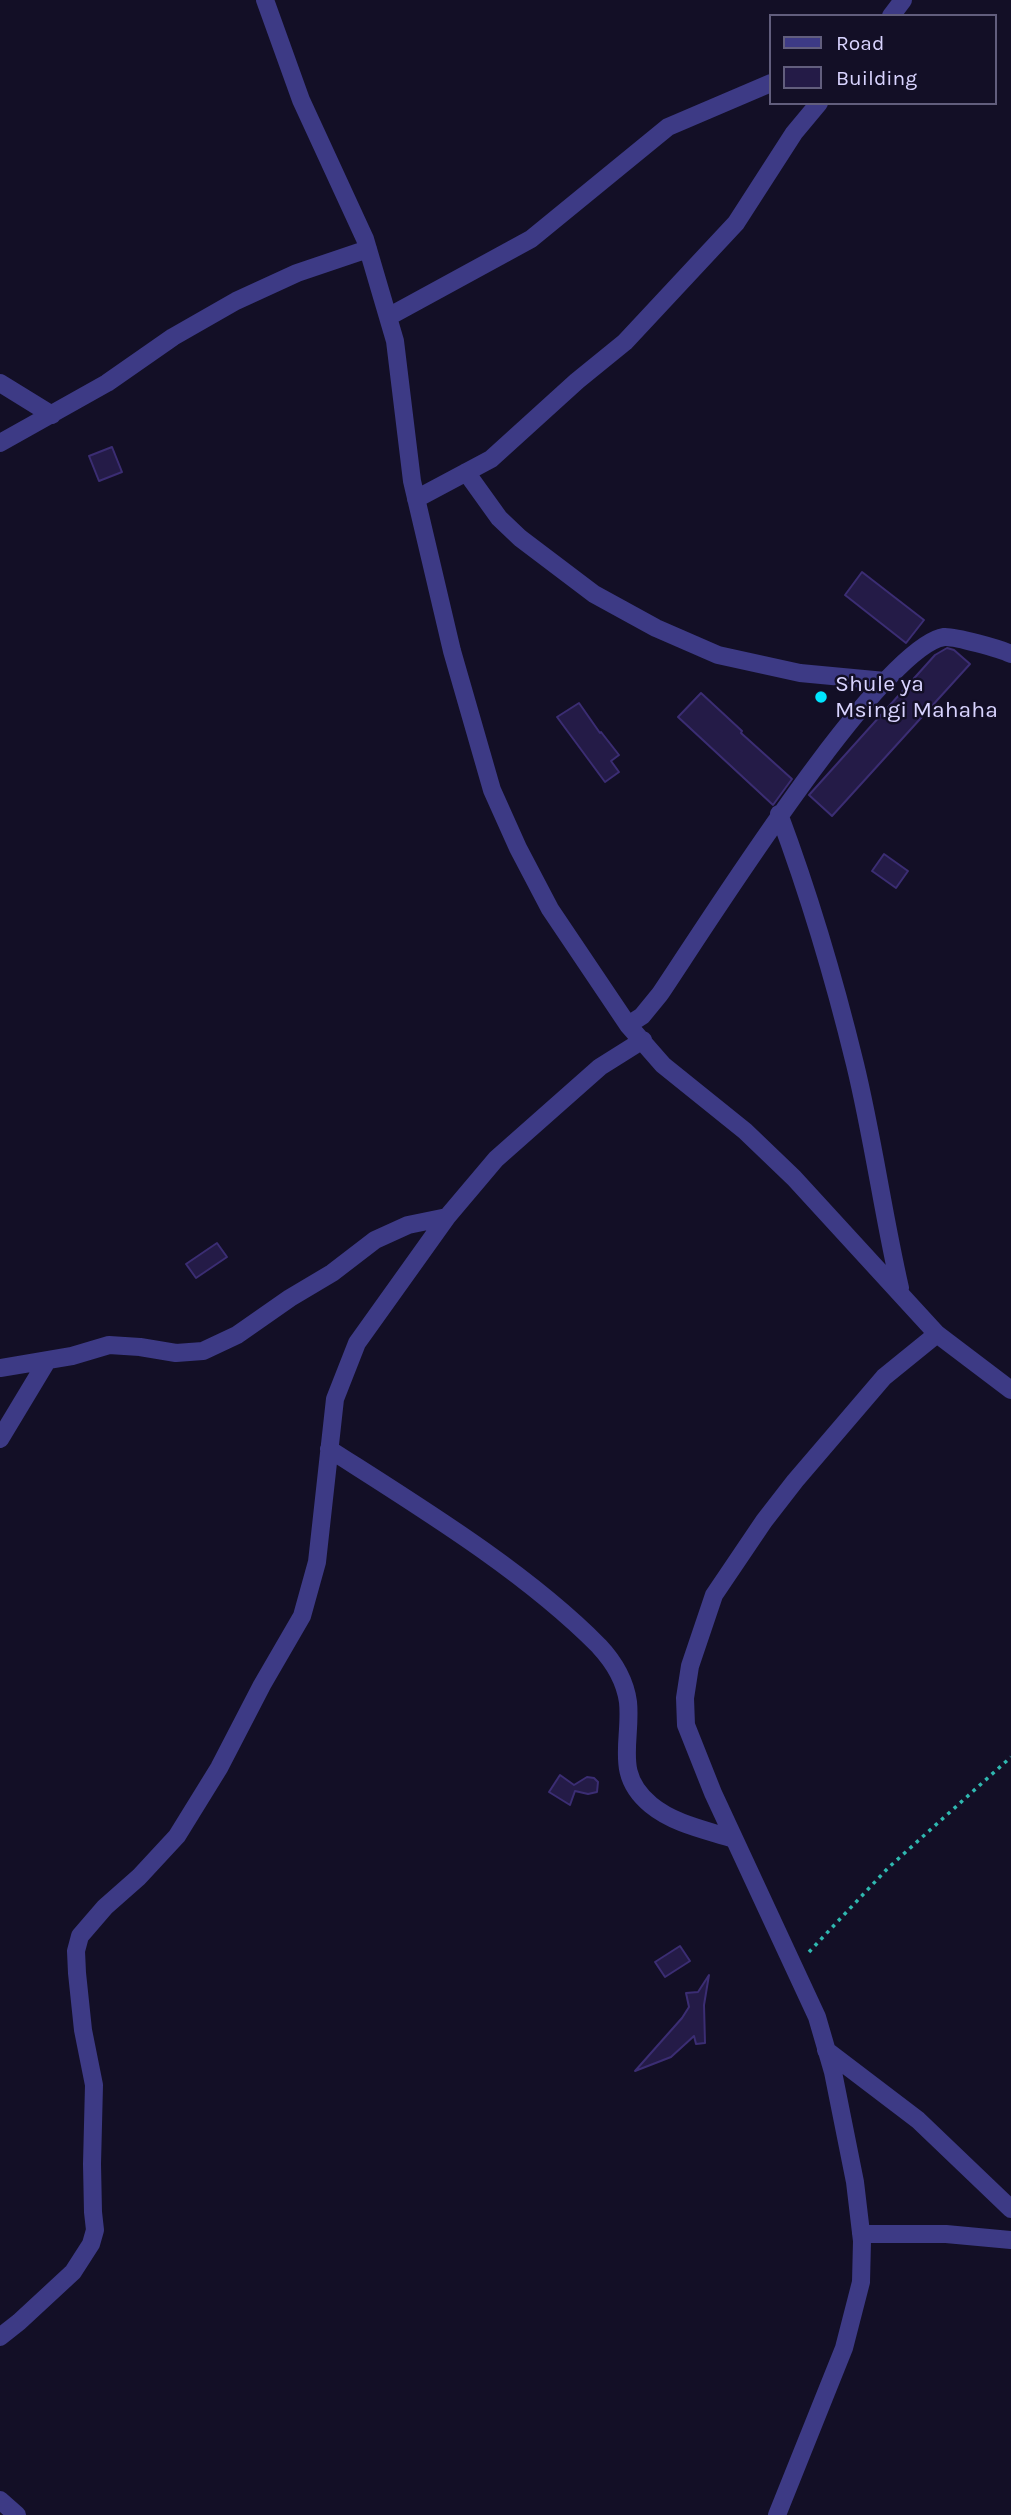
<!DOCTYPE html>
<style>
body{margin:0}
#map{position:relative;width:1011px;height:2515px;overflow:hidden;background:#130f26;font-family:Karla,sans-serif}
canvas{display:block}
.legend{position:absolute;left:769px;top:14px;width:228px;height:91px;box-sizing:border-box;background:#130f26;border:2px solid #625e7d;margin:0;padding:9px 12px;list-style:none;font-size:21px;color:#d9d4ff}
.legend li{display:flex;align-items:center;gap:14px;height:35px}
.legend b{width:35px;border:2px solid #625e7d}
</style>
<div id="map">
<canvas width="1011" height="2515"></canvas>
<ul class="legend">
<li><b style="height:9px;background:#3d3a85"></b>Road</li>
<li><b style="height:19px;background:#241b47"></b>Building</li>
</ul>
</div>
<script>
const ctx = document.querySelector('canvas').getContext('2d');
ctx.lineJoin = 'round';
function fillPath(path, color) {
  ctx.fillStyle = color;
  ctx.fill(path, 'evenodd');
}
function stroke(path, color, width, dash) {
  ctx.strokeStyle = color;
  ctx.lineWidth = width;
  ctx.lineCap = dash ? 'butt' : 'round';
  ctx.setLineDash(dash || []);
  ctx.stroke(path);
}
function drawText(font, color, halo, rows, align = 'center') {
  ctx.font = font + ' Karla,sans-serif';
  ctx.lineWidth = 5;
  ctx.setLineDash([]);
  ctx.textBaseline = 'middle';
  ctx.strokeStyle = halo;
  ctx.fillStyle = color;
  for (const [text, x, y, turn = 0] of rows) {
    ctx.save();
    ctx.translate(x, y);
    ctx.rotate((+turn || 0) * Math.PI / 180);
    ctx.textAlign = isNaN(turn) ? turn : align;
    if (halo) ctx.strokeText(text, 0, 0);
    ctx.fillText(text, 0, 0);
    ctx.restore();
  }
}
const building = new Path2D(`
 M 112,447 L 122,472 L 99,481 L 89,456 Z
 M 862,572 L 924,620 L 906,643 L 845,595 Z
 M 947,648 L 954,650 L 970,664 L 832,816 L 809,795 L 935,655 Z
 M 701,693 L 742,731 L 741,733 L 792,779 L 773,805 L 678,717 Z
 M 579,703 L 600,733 L 601,732 L 619,755 L 611,761 L 619,772 L 605,782 L 557,717 Z
 M 884,854 L 908,871 L 896,888 L 872,871 Z
 M 217,1243 L 227,1257 L 196,1278 L 186,1264 Z
 M 560,1775 L 574,1785 L 587,1777 L 594,1778 L 598,1782 L 597,1792 L 588,1794 L 575,1791 L 570,1805 L 549,1792 Z
 M 680,1946 L 690,1961 L 665,1977 L 655,1962 Z
 M 709,1975 L 704,2005 L 705,2043 L 696,2044 L 694,2036 L 671,2057 L 635,2071 L 682,2018 L 689,2007 L 686,1993 L 698,1992 Z`);
const path = new Path2D(`
 M 809,1952 L 888,1868 L 1011,1757`);
const minor = new Path2D(`
 M 265,0 L 301,100 L 365,239 L 395,341 L 412,481 L 452,651 L 492,790 L 518,848 L 550,909 L 628,1025 L 663,1065 L 745,1131 L 794,1178 L 937,1334 L 1011,1390
 M 891,16 L 903,0
 M 388,317 L 531,239 L 668,127 L 771,83
 M 0,383 L 52,415
 M 0,443 L 107,383 L 173,337 L 236,301 L 297,273 L 368,249
 M 466,472 L 499,518 L 520,538 L 594,594 L 656,628 L 718,655 L 800,673 L 885,681
 M 416,499 L 491,459 L 577,381 L 625,342 L 736,223 L 794,133 L 819,103
 M 779,814 C 810,897 834,978 855,1064 C 873,1138 883,1214 900,1288
 M 628,1025 L 642,1016 L 660,994 C 702,932 881,646 944,637 C 954,636 1001,649 1011,654
 M 0,1368 L 72,1356 L 109,1345 L 140,1347 L 176,1353 L 203,1351 L 237,1335 L 290,1298 L 332,1273 L 375,1240 L 408,1225 L 447,1217
 M 0,1439 L 47,1361
 M 329,1449 C 418,1506 525,1571 599,1646 C 613,1661 625,1680 628,1702 C 632,1742 613,1774 651,1805 C 674,1824 706,1830 734,1839
 M 826,2050 L 918,2120 L 1011,2209
 M 861,2234 L 946,2234 L 1011,2240
 M 0,2337 L 19,2322 L 73,2272 L 91,2244 L 95,2230 L 93,2212 L 92,2164 L 94,2085 L 83,2030 L 77,1973 L 76,1951 L 80,1936 L 105,1907 L 139,1877 L 177,1836 L 219,1768 L 262,1685 L 302,1616 L 317,1562 L 335,1399 L 357,1343 L 447,1217 L 496,1159 L 600,1067 L 643,1040
 M 0,2500 L 17,2515
 M 777,2515 L 844,2348 L 861,2282 L 862,2241 L 855,2182 L 833,2072 L 817,2017 L 713,1793 L 686,1725 L 685,1698 L 690,1666 L 714,1595 L 764,1521 L 795,1481 L 884,1377 L 937,1334`);
const markers = [
 [821,697,7,"#00e5ff"]
];
const poiNames = [
 ["Shule ya",835,684],
 ["Msingi Mahaha",835,710]
];
fillPath(building, '#241b47');
stroke(building, '#3b2d73', 2);
stroke(path, '#2fb8b0', 3.5, [3.5, 5]);
stroke(minor, '#3d3a85', 18);
for (const [x, y, r, color] of markers) {
  const dot = new Path2D();
  dot.arc(x, y, r, 0, 2 * Math.PI);
  ctx.fillStyle = color;
  ctx.fill(dot);
  stroke(dot, '#130f26', 2.5);
}
drawText('23px', '#d9d4ff', '#130f26', poiNames, 'left');
</script>
